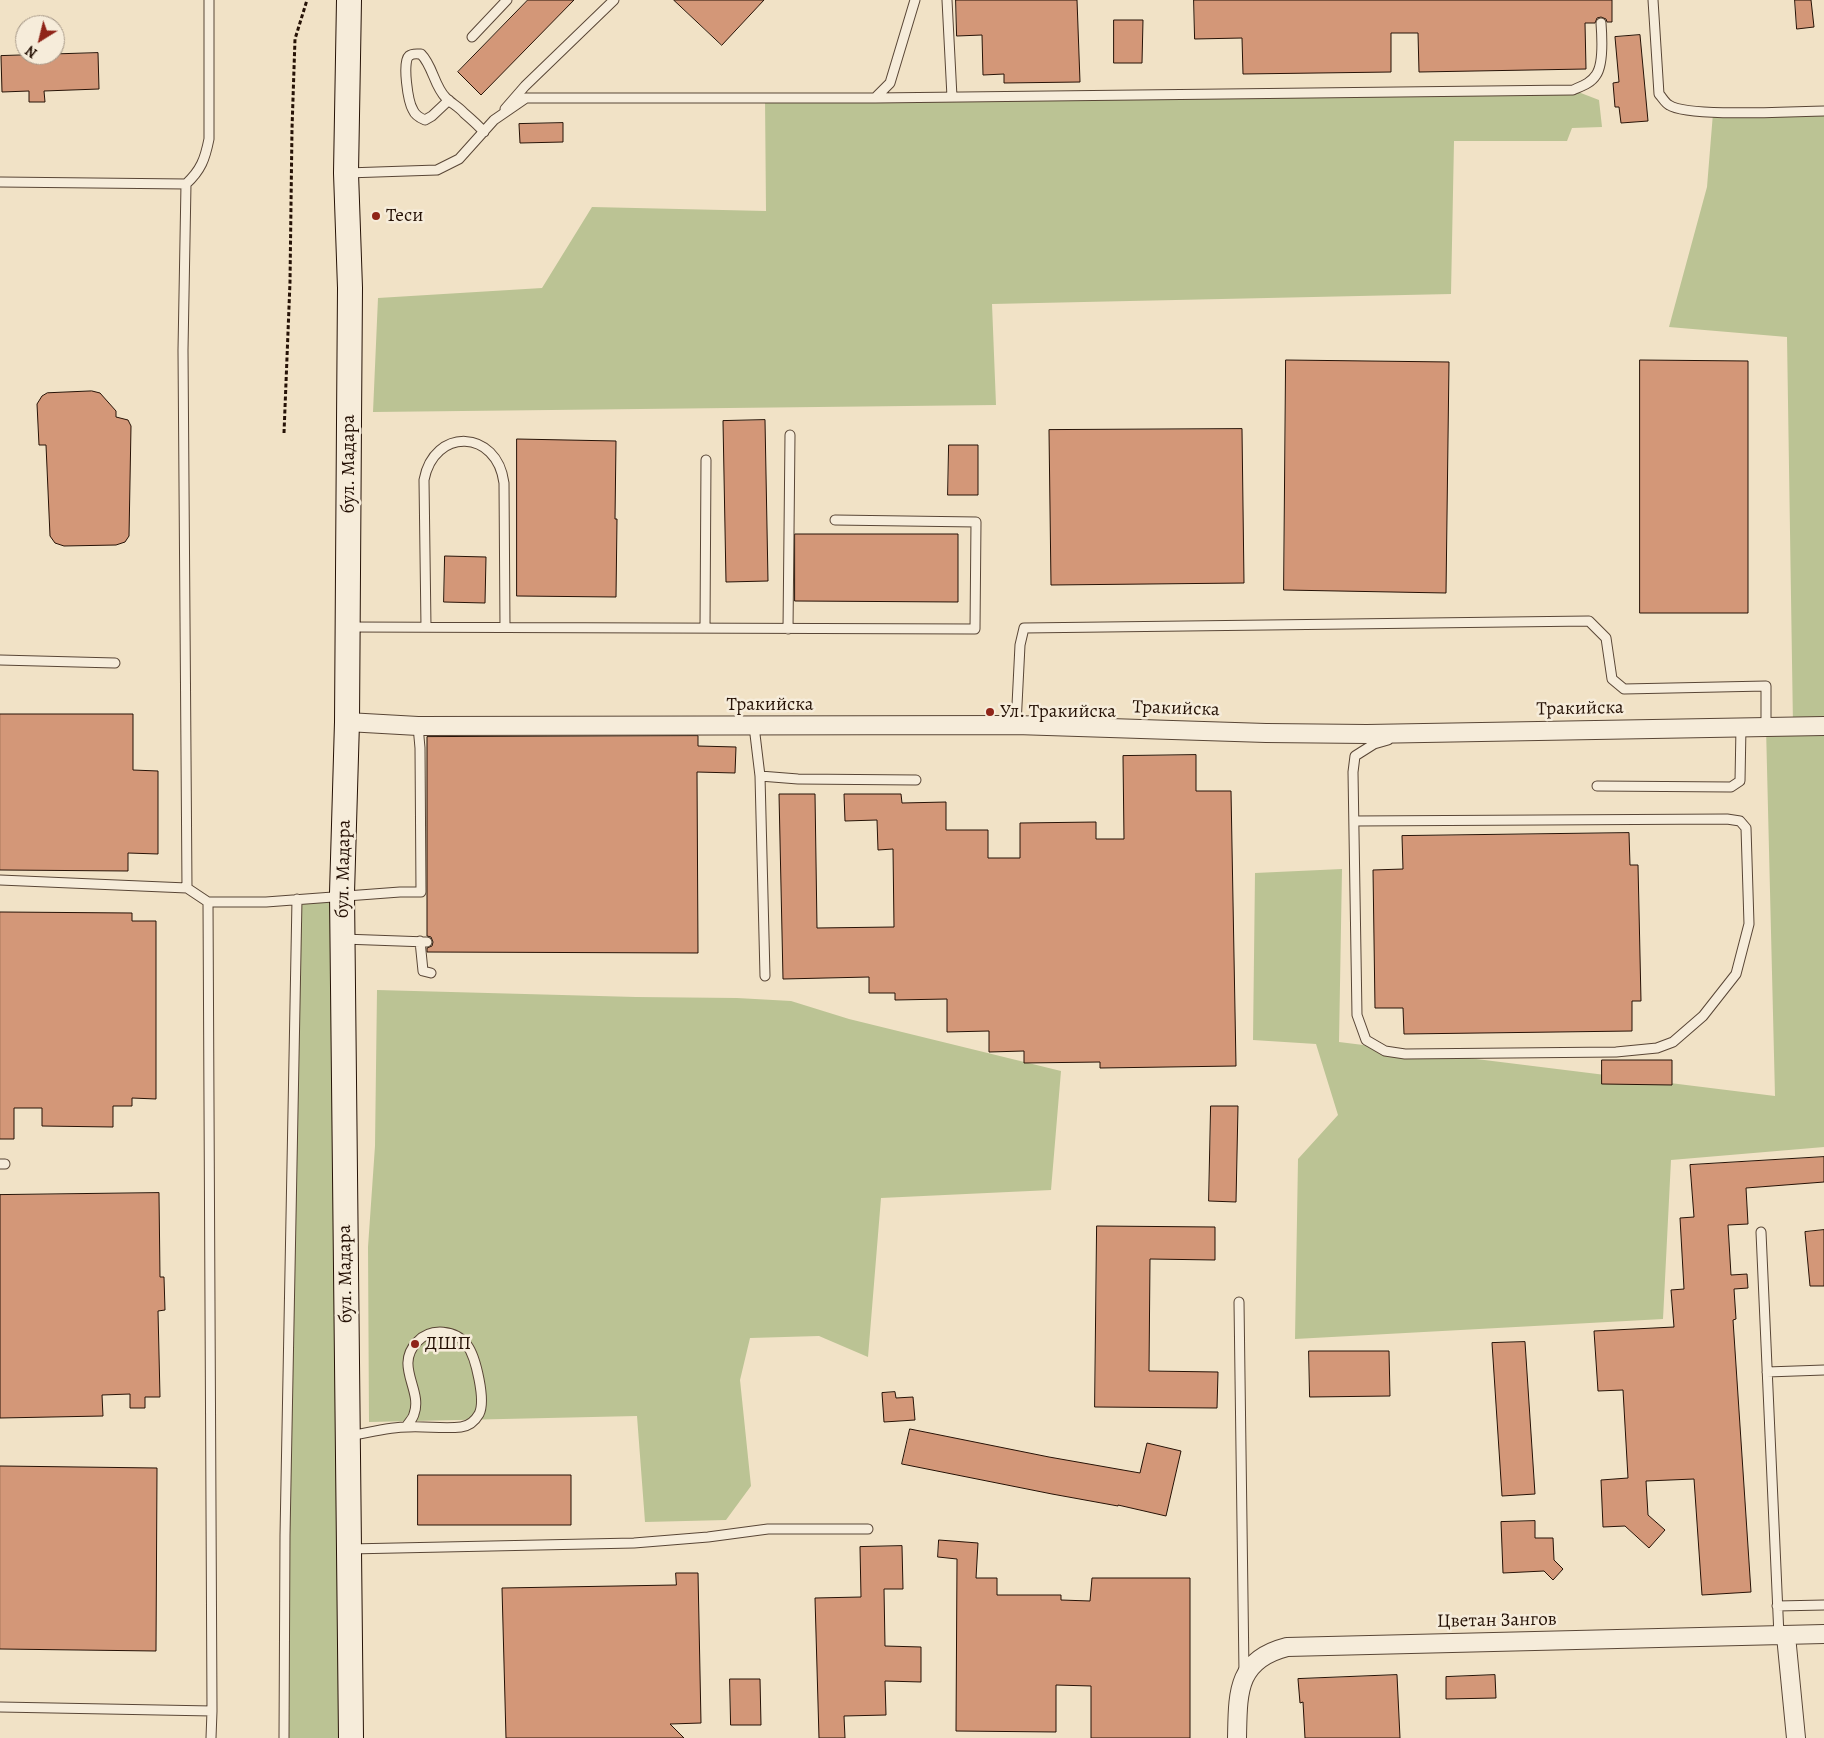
<!DOCTYPE html>
<meta charset="utf-8">
<style>
body{margin:0}
#map{position:relative;width:1824px;height:1738px;overflow:hidden;background:#f1e2c6;font-family:Alegreya,serif}
canvas{display:block}
.north{position:absolute;left:15px;top:15px;width:50px;height:50px;box-sizing:border-box;background:#f6ecda;border:1px solid #a39585;border-radius:50%;rotate:216deg;font-size:14px;font-weight:700;line-height:20px;text-align:center;color:#261206}
.north::after{content:'';display:block;margin:auto;width:18px;height:22px;background:#8f2418;clip-path:polygon(50% 0,100% 100%,50% 72%,0 100%)}
</style>
<div id="map">
<canvas width="1824" height="1738"></canvas>
<div class="north">N</div>
</div>
<script>
const ctx = document.querySelector('canvas').getContext('2d');
ctx.lineJoin = 'round';
function fillPath(path, color) {
  ctx.fillStyle = color;
  ctx.fill(path, 'evenodd');
}
function stroke(path, color, width, dash) {
  ctx.strokeStyle = color;
  ctx.lineWidth = width;
  ctx.lineCap = dash ? 'butt' : 'round';
  ctx.setLineDash(dash || []);
  ctx.stroke(path);
}
function drawText(font, color, halo, rows, align = 'center') {
  ctx.font = font + ' Alegreya,serif';
  ctx.lineWidth = 5;
  ctx.setLineDash([]);
  ctx.textBaseline = 'middle';
  ctx.strokeStyle = halo;
  ctx.fillStyle = color;
  for (const [text, x, y, turn = 0] of rows) {
    ctx.save();
    ctx.translate(x, y);
    ctx.rotate((+turn || 0) * Math.PI / 180);
    ctx.textAlign = isNaN(turn) ? turn : align;
    if (halo) ctx.strokeText(text, 0, 0);
    ctx.fillText(text, 0, 0);
    ctx.restore();
  }
}
const green = new Path2D(`
 M 1573,90 L 1599,100 L 1602,127 L 1572,128 L 1567,141 L 1454,141 L 1451,294 L 992,304 L 996,405 L 373,412 L 378,298 L 542,288 L 592,207 L 766,211 L 765,98 Z
 M 1713,113 L 1824,113 L 1824,1147 L 1671,1160 L 1663,1319 L 1295,1339 L 1298,1159 L 1338,1115 L 1316,1044 L 1253,1040 L 1255,873 L 1342,869 L 1339,1042 L 1775,1096 L 1766,727 L 1793,726 L 1787,337 L 1669,327 L 1707,187 Z
 M 342,897 L 351,1738 L 284,1738 L 297,899 Z
 M 377,990 L 636,997 L 737,998 L 791,1001 L 849,1019 L 1061,1071 L 1051,1190 L 881,1198 L 868,1357 L 819,1336 L 750,1338 L 740,1380 L 751,1486 L 726,1520 L 645,1522 L 637,1416 L 369,1422 L 368,1247 L 375,1146 Z`);
const building = new Path2D(`
 M 528,0 L 574,0 L 481,95 L 458,72 Z
 M 674,0 L 764,0 L 722,45 Z
 M 956,0 L 1077,0 L 1080,82 L 1004,83 L 1004,74 L 983,75 L 982,35 L 957,36 Z
 M 1194,0 L 1612,0 L 1612,22 L 1607,22 L 1606,19 L 1601,17 L 1597,18 L 1595,23 L 1585,23 L 1586,69 L 1419,72 L 1418,33 L 1391,33 L 1391,72 L 1243,74 L 1242,38 L 1195,39 Z
 M 1795,0 L 1811,0 L 1814,27 L 1797,29 Z
 M 1114,20 L 1143,20 L 1142,63 L 1114,63 Z
 M 1640,35 L 1648,121 L 1621,123 L 1619,107 L 1615,107 L 1613,83 L 1619,82 L 1615,37 Z
 M 98,53 L 99,89 L 44,91 L 45,102 L 29,102 L 29,91 L 2,92 L 1,56 Z
 M 563,123 L 563,142 L 520,143 L 519,124 Z
 M 1286,360 L 1449,362 L 1446,593 L 1284,590 Z
 M 1640,360 L 1748,361 L 1748,613 L 1640,613 Z
 M 92,391 L 100,393 L 116,411 L 116,417 L 128,420 L 131,426 L 129,536 L 125,542 L 116,545 L 64,546 L 55,543 L 50,536 L 46,445 L 39,445 L 37,404 L 42,396 L 47,393 Z
 M 765,420 L 768,581 L 726,582 L 723,421 Z
 M 1242,429 L 1244,583 L 1051,585 L 1049,430 Z
 M 517,439 L 616,441 L 615,519 L 617,519 L 616,597 L 517,596 Z
 M 949,445 L 978,445 L 978,495 L 948,495 Z
 M 795,534 L 958,534 L 958,602 L 795,601 Z
 M 445,556 L 486,557 L 485,603 L 444,602 Z
 M 0,714 L 133,714 L 133,770 L 158,771 L 158,854 L 128,853 L 128,871 L 0,870 Z
 M 698,736 L 698,746 L 736,747 L 735,773 L 697,772 L 698,953 L 427,952 L 427,948 L 432,946 L 433,942 L 431,937 L 427,936 L 427,737 Z
 M 1196,755 L 1196,791 L 1231,791 L 1236,1066 L 1100,1068 L 1100,1062 L 1024,1063 L 1024,1051 L 989,1052 L 989,1031 L 947,1032 L 947,999 L 895,1000 L 895,993 L 869,993 L 869,977 L 783,979 L 779,794 L 815,794 L 817,928 L 894,927 L 893,849 L 878,850 L 877,820 L 845,821 L 844,794 L 901,794 L 902,803 L 946,802 L 946,830 L 988,830 L 988,858 L 1020,858 L 1020,823 L 1096,822 L 1096,839 L 1124,839 L 1123,756 Z
 M 1629,833 L 1630,865 L 1638,865 L 1641,1001 L 1632,1001 L 1632,1031 L 1404,1034 L 1403,1008 L 1375,1008 L 1373,870 L 1403,869 L 1402,836 Z
 M 0,912 L 132,913 L 132,921 L 156,921 L 156,1099 L 132,1098 L 132,1106 L 113,1106 L 113,1127 L 42,1126 L 42,1108 L 14,1108 L 14,1139 L 0,1139 Z
 M 1602,1060 L 1672,1060 L 1672,1085 L 1602,1084 Z
 M 1211,1106 L 1238,1106 L 1236,1202 L 1209,1201 Z
 M 1824,1157 L 1824,1182 L 1746,1188 L 1748,1224 L 1728,1225 L 1731,1275 L 1747,1274 L 1748,1288 L 1734,1289 L 1736,1319 L 1733,1320 L 1751,1592 L 1702,1595 L 1694,1479 L 1646,1481 L 1648,1515 L 1665,1530 L 1649,1548 L 1625,1526 L 1603,1527 L 1601,1480 L 1628,1478 L 1623,1390 L 1598,1391 L 1594,1331 L 1674,1327 L 1671,1290 L 1684,1289 L 1680,1218 L 1694,1217 L 1690,1165 Z
 M 159,1193 L 160,1277 L 164,1277 L 165,1310 L 158,1311 L 160,1397 L 145,1397 L 145,1408 L 130,1408 L 130,1394 L 102,1395 L 103,1416 L 0,1418 L 0,1195 Z
 M 1097,1226 L 1215,1227 L 1215,1260 L 1150,1259 L 1149,1371 L 1218,1372 L 1217,1408 L 1095,1407 Z
 M 1824,1230 L 1824,1286 L 1810,1286 L 1805,1232 Z
 M 1525,1342 L 1535,1494 L 1502,1496 L 1492,1343 Z
 M 1309,1351 L 1389,1351 L 1390,1396 L 1310,1397 Z
 M 895,1392 L 896,1398 L 913,1397 L 915,1420 L 884,1422 L 882,1393 Z
 M 910,1429 L 1049,1457 L 1140,1473 L 1147,1443 L 1181,1451 L 1166,1516 L 1118,1505 L 1118,1506 L 1052,1494 L 902,1464 Z
 M 0,1466 L 157,1468 L 156,1651 L 0,1649 Z
 M 418,1475 L 571,1475 L 571,1525 L 418,1525 Z
 M 1535,1521 L 1535,1538 L 1553,1538 L 1554,1560 L 1563,1569 L 1553,1580 L 1544,1571 L 1503,1573 L 1501,1522 Z
 M 939,1540 L 978,1543 L 976,1578 L 997,1578 L 997,1595 L 1061,1595 L 1061,1600 L 1090,1601 L 1092,1578 L 1190,1578 L 1190,1738 L 1091,1738 L 1091,1686 L 1056,1685 L 1056,1732 L 956,1731 L 957,1559 L 938,1557 Z
 M 902,1546 L 903,1589 L 884,1589 L 885,1646 L 921,1647 L 921,1682 L 885,1681 L 886,1715 L 844,1716 L 845,1738 L 819,1738 L 815,1598 L 861,1597 L 860,1547 Z
 M 676,1573 L 698,1573 L 701,1723 L 670,1724 L 684,1738 L 506,1738 L 502,1588 L 676,1585 Z
 M 1397,1675 L 1400,1738 L 1305,1738 L 1303,1702 L 1300,1703 L 1298,1679 Z
 M 1495,1675 L 1496,1698 L 1446,1699 L 1446,1677 Z
 M 730,1679 L 760,1679 L 761,1725 L 731,1725 Z`);
const path = new Path2D(`
 M 284,433 L 290,282 L 292,129 L 295,39 L 307,0`);
const service = new Path2D(`
 M 947,0 L 952,97
 M 1653,0 L 1659,94 C 1662,97 1665,103 1669,105 C 1689,118 1795,111 1824,111
 M 472,37 L 507,0
 M 875,98 L 1573,90 C 1582,86 1591,83 1596,75 C 1604,64 1602,36 1601,23
 M 449,100 L 432,116 L 425,120 C 420,118 415,115 413,110 C 408,102 402,62 409,56 C 412,53 417,54 421,54 C 433,66 434,86 446,98 C 451,103 459,107 464,113 C 471,119 478,125 484,132
 M 505,109 L 525,86 L 614,0
 M 347,173 L 437,170 L 459,159 L 494,120 L 526,98 L 875,98 L 890,83 L 915,0
 M 0,182 L 186,184 C 201,170 205,159 209,139 L 209,0
 M 186,184 L 183,350 L 187,888
 M 348,627 L 975,629 L 976,522 L 835,520
 M 426,627 L 424,480 C 434,427 497,429 504,483 L 505,627
 M 705,628 L 706,460
 M 788,629 L 790,435
 M 0,660 L 115,663
 M 1016,725 L 1020,645 L 1024,628 L 1589,621 L 1606,638 L 1612,679 L 1624,689 L 1766,686 L 1766,727
 M 754,726 L 760,776 L 798,779 L 916,780
 M 760,776 L 765,976
 M 1597,786 L 1731,787 L 1740,781 L 1741,727
 M 1354,821 L 1727,819 L 1740,821 L 1746,828 L 1749,924 L 1736,974 L 1703,1016 L 1673,1042 L 1657,1048 L 1616,1052 L 1405,1054 L 1385,1051 L 1366,1040 L 1357,1015 L 1353,772 L 1355,756 L 1374,744 L 1388,740
 M 0,880 L 187,888 L 208,902 L 266,902 L 400,892 L 421,892 L 420,748 L 418,726
 M 208,902 L 212,1711 L 211,1738
 M 343,939 L 427,942
 M 420,941 L 423,971 L 431,973
 M 0,1164 L 5,1164
 M 1761,1232 L 1779,1636
 M 1239,1302 L 1244,1672
 M 1767,1372 L 1824,1370
 M 348,1436 C 368,1433 388,1427 408,1427 C 425,1426 444,1429 461,1427 C 469,1426 475,1421 479,1414 C 486,1401 476,1357 467,1345 C 456,1330 431,1327 417,1342 C 394,1366 423,1390 414,1414 C 413,1419 408,1423 406,1427
 M 349,1549 L 634,1543 L 708,1537 L 768,1529 L 868,1529
 M 1777,1606 L 1824,1605
 M 0,1707 L 212,1711
 M 284,1738 L 285,1535 L 297,899`);
const minor = new Path2D(`
 M 347,722 L 418,726 L 1016,725 L 1266,733 L 1367,734 L 1824,726
 M 1786,1636 L 1796,1738
 M 1237,1738 C 1238,1693 1236,1660 1287,1647 L 1824,1634`);
const secondary = new Path2D(`
 M 349,0 L 346,173 L 350,288 L 349,422 L 347,722 L 342,893 L 351,1738`);
const markers = [
 [376,216,5,"#8f2418"],
 [990,712,5,"#8f2418"],
 [415,1344,5,"#8f2418"]
];
const poiNames = [
 ["Теси",386,216],
 ["Ул. Тракийска",1000,712],
 ["ДШП",425,1344]
];
const streetNames = [
 ["бул. Мадара",349,464,-90],
 ["Тракийска",770,705],
 ["Тракийска",1176,709,2],
 ["Тракийска",1580,709,-1],
 ["бул. Мадара",344,869,-89],
 ["бул. Мадара",346,1274,-91],
 ["Цветан Зангов",1497,1621,-1]
];
fillPath(green, '#bbc394');
fillPath(building, '#d39778');
stroke(building, '#261206', 1);
stroke(service, '#594636', 11);
stroke(minor, '#594636', 20);
stroke(secondary, '#261206', 26);
stroke(path, '#261206', 3, [4, 2.5]);
stroke(service, '#f6ecda', 9);
stroke(minor, '#f6ecda', 18);
stroke(secondary, '#f6ecda', 24);
for (const [x, y, r, color] of markers) {
  const dot = new Path2D();
  dot.arc(x, y, r, 0, 2 * Math.PI);
  ctx.fillStyle = color;
  ctx.fill(dot);
  stroke(dot, '#f6ecda', 2);
}
drawText('19px', '#261206', '#f6ecda', poiNames, 'left');
drawText('19px', '#261206', '#f6ecda', streetNames);
</script>
